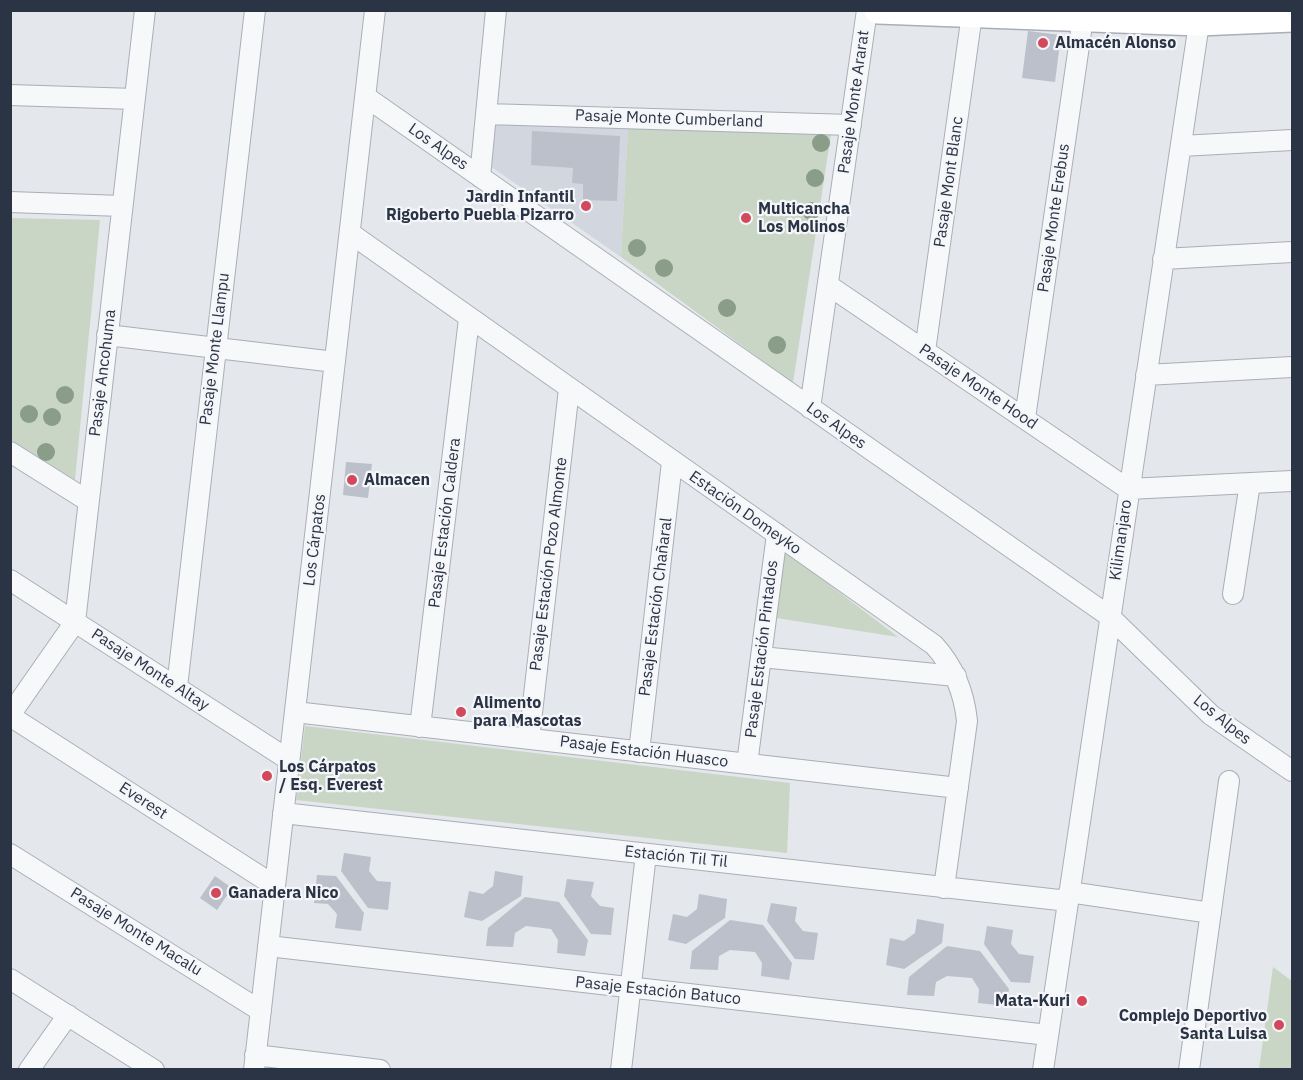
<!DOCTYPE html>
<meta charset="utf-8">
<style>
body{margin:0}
#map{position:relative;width:1303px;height:1080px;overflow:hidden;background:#e4e7ec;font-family:"IBM Plex Sans",sans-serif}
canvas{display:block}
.frame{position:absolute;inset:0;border:12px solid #2b3445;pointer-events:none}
</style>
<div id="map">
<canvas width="1303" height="1080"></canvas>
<div class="frame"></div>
</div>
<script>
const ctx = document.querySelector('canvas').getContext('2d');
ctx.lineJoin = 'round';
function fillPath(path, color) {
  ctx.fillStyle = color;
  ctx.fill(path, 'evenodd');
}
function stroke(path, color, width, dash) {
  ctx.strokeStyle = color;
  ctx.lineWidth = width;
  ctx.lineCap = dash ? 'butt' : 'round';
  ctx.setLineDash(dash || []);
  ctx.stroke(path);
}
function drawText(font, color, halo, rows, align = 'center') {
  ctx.font = font + ' "IBM Plex Sans",sans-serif';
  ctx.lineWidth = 4.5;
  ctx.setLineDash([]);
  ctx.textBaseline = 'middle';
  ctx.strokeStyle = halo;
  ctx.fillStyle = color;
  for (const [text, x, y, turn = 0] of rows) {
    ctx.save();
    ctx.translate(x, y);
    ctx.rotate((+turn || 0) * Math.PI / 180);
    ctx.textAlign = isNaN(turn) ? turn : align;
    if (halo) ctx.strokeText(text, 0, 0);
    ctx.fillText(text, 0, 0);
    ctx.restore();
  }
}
const built = new Path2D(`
 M 495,122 L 628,127 L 621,257 L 490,166 Z`);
const green = new Path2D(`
 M 628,127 L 831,134 L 793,383 L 621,257 Z
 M 10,218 L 100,220 L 75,480 L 11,440 Z
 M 781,548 L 898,637 L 770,617 Z
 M 305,726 L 790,783 L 787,853 L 296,800 Z
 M 1273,967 L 1292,981 L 1292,1069 L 1259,1069 Z`);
const building = new Path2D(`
 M 1028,31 L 1061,35 L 1055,82 L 1022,78 Z
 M 532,131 L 620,136 L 617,201 L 583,200 L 583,184 L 572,183 L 573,168 L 531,165 Z
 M 346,462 L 372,464 L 368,498 L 343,495 Z
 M 344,853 L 371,857 L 369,871 L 377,881 L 391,882 L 388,910 L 368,908 L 341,871 Z
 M 495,871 L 523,876 L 521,896 L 482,921 L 464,917 L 469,891 L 483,894 L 493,886 Z
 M 317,875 L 336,876 L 364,913 L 361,931 L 335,928 L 337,914 L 328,904 L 314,903 Z
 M 215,876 L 232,888 L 217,910 L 200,898 Z
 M 567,879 L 594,882 L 591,896 L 600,906 L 614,908 L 611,935 L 591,934 L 564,896 Z
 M 699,894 L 727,899 L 725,918 L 686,944 L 668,940 L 673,914 L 687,917 L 697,909 Z
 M 525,897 L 559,902 L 588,940 L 585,956 L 557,953 L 558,940 L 551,929 L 526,926 L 515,933 L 513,947 L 486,946 L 488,928 Z
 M 771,903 L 797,907 L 795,921 L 803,931 L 818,933 L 814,960 L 795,959 L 767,921 Z
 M 917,919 L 944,924 L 942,943 L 904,969 L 886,965 L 890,938 L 904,941 L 915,933 Z
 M 730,920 L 763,925 L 792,963 L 789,980 L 761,976 L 762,963 L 755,952 L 730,950 L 719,956 L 718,970 L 690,969 L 692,951 Z
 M 987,926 L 1013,930 L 1011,944 L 1019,954 L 1034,956 L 1030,983 L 1011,982 L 984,944 Z
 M 947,946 L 980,951 L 1009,989 L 1006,1006 L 978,1003 L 979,989 L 972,978 L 947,976 L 936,982 L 934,996 L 907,995 L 909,977 Z`);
const street = new Path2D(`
 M 10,95 L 135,99
 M 366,97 L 1109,616 L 1211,715 L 1292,771
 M 487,114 L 851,125
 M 1181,146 L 1292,140
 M 480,177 L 496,10
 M 10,202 L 122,206
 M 350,233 L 934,645 C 954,667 964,691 967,721 L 944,888
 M 1163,259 L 1292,252
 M 828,285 L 1128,489 L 1292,481
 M 107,335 L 335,362
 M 925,351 L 972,14
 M 1146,375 L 1292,367
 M 810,408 L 867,10
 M 1025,418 L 1083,18
 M 10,452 L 88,501
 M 10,580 L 289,760
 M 1233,594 L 1250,483
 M 761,657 L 956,676
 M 177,687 L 255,10
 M 295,712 L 958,788
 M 10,715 L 75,622 L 145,10
 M 10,716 L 275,886
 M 420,727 L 469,319
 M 529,739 L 569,389
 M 639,752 L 672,462
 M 747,764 L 777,534
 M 283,813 L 1068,901
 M 10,854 L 261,1011
 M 1069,892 L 1211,913
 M 268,946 L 1048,1035
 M 10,979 L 154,1070
 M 255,1055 L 380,1070
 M 29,1070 L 68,1015
 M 254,1070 L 375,10
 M 621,1070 L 646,854
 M 1043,1070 L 1201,10
 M 1189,1070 L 1229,781`);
const secondary = new Path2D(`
 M 878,10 L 1199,22 L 1292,18`);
const trees = [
 [821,143],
 [815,178],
 [811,211],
 [637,248],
 [664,268],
 [727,308],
 [777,345],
 [65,395],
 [29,414],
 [52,417],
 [46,452]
];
const markers = [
 [1043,43,6,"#d1495b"],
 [586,206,6,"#d1495b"],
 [746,218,6,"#d1495b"],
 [352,480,6,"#d1495b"],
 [461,712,6,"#d1495b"],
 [267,776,6,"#d1495b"],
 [216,893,6,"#d1495b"],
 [1082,1001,6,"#d1495b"],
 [1279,1025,6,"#d1495b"]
];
const poiNames = [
 ["Almacén Alonso",1055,43],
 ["Jardin Infantil",574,197,"right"],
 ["Rigoberto Puebla Pizarro",574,215,"right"],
 ["Multicancha",758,209],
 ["Los Molinos",758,227],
 ["Almacen",364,480],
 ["Alimento",473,703],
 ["para Mascotas",473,721],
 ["Los Cárpatos",279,767],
 ["/ Esq. Everest",279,785],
 ["Ganadera Nico",228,893],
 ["Mata-Kuri",1070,1001,"right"],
 ["Complejo Deportivo",1267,1016,"right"],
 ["Santa Luisa",1267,1034,"right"]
];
const streetNames = [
 ["Pasaje Monte Ararat",854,102,-82],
 ["Pasaje Monte Cumberland",669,119,2],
 ["Los Alpes",438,147,35],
 ["Pasaje Mont Blanc",949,182,-82],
 ["Pasaje Monte Erebus",1054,218,-82],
 ["Pasaje Monte Llampu",215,349,-83],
 ["Pasaje Ancohuma",103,373,-83],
 ["Pasaje Monte Hood",978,387,34],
 ["Los Alpes",836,426,35],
 ["Estación Domeyko",745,513,35],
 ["Pasaje Estación Caldera",445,523,-83],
 ["Los Cárpatos",315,540,-83],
 ["Kilimanjaro",1121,540,-82],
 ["Pasaje Estación Pozo Almonte",549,564,-83],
 ["Pasaje Estación Chañaral",656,607,-83],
 ["Pasaje Estación Pintados",762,649,-83],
 ["Pasaje Monte Altay",150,670,33],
 ["Los Alpes",1222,720,39],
 ["Pasaje Estación Huasco",644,752,7],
 ["Everest",143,801,33],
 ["Estación Til Til",676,857,6],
 ["Pasaje Monte Macalu",136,932,32],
 ["Pasaje Estación Batuco",658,991,6]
];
fillPath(built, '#d2d6de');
fillPath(green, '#c9d6c5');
fillPath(building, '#bbc0ca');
stroke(street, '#a9aeb7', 22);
stroke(secondary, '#a9aeb7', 30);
stroke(street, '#f7f8fa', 20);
stroke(secondary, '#fff', 27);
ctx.fillStyle = '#899d89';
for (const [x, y] of trees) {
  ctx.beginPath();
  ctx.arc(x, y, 9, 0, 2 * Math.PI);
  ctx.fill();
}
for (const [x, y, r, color] of markers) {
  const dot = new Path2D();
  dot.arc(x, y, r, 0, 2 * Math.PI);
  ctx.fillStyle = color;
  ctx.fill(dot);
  stroke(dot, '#f4f6f9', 2);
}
drawText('bold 16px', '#2b3445', '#f4f6f9', poiNames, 'left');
drawText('16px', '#2b3445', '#f4f6f9', streetNames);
</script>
